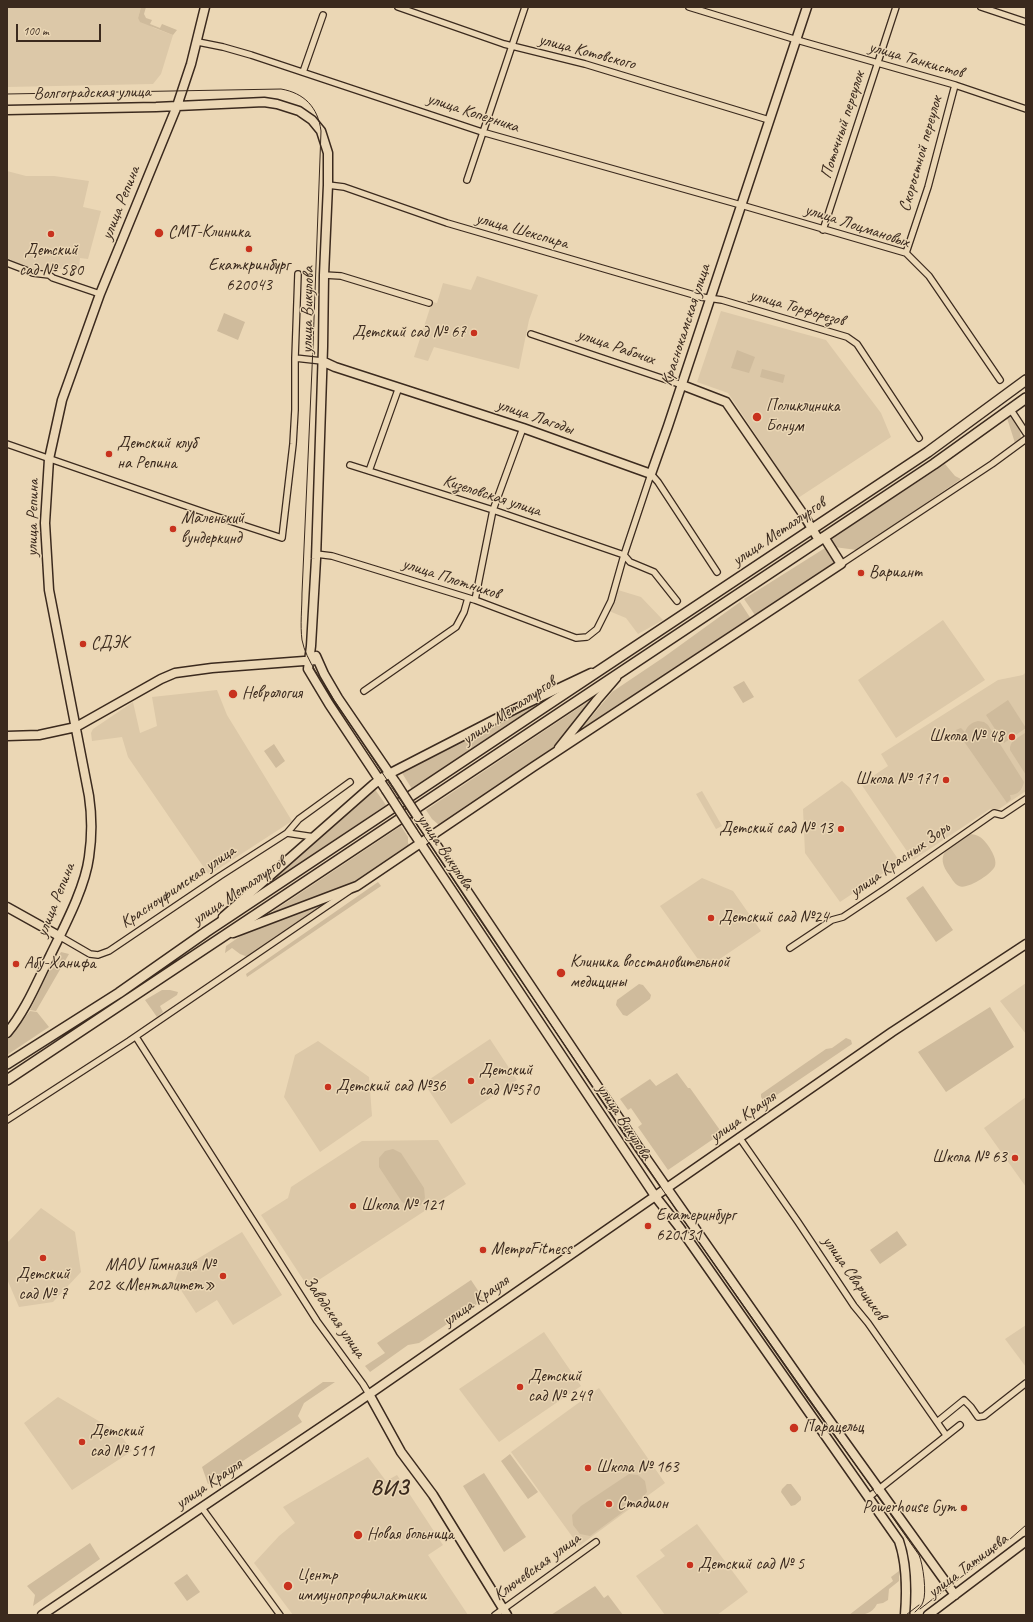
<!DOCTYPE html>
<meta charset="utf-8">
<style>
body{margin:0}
#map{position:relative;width:1033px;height:1622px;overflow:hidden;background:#ebd7b5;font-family:Caveat,sans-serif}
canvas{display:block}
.frame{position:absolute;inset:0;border:8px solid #3b2a1e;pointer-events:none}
.scale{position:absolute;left:16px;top:24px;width:85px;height:18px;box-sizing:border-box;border:2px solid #3b2a1e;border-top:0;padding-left:5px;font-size:12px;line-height:14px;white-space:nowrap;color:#3b2a1e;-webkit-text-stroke:3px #ebd7b5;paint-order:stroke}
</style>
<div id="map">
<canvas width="1033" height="1622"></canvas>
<div class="frame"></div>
<div class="scale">100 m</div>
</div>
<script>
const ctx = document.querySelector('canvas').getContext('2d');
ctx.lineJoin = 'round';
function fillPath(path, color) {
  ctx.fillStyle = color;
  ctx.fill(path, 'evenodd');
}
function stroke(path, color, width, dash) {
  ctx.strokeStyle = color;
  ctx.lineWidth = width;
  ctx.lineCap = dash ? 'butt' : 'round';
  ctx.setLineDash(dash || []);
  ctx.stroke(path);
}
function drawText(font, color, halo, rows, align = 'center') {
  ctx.font = font + ' Caveat,sans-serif';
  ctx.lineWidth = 3;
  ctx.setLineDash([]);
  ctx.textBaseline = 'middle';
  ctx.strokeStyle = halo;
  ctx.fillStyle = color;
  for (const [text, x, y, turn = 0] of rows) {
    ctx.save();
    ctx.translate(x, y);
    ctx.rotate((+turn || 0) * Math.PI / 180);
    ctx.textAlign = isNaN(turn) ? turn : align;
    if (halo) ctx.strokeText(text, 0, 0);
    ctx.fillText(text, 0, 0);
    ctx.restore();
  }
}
const built = new Path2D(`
 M 7,7 L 141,7 L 138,18 L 154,28 L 173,35 L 161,74 L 153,84 L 7,87 Z
 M 7,171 L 26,176 L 54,176 L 89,181 L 83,207 L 101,211 L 88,259 L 80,258 L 79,268 L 34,270 L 7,260 Z
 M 477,276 L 538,295 L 529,320 L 519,369 L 434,347 L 428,361 L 414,357 L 432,302 L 437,303 L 443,283 L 471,290 Z
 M 721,311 L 826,340 L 881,413 L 891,437 L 798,498 L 728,393 L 697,382 Z
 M 618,590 L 641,597 L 663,620 L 638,634 L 626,618 L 609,611 Z
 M 943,620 L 985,680 L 896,738 L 858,680 Z
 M 1026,672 L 1026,791 L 999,809 L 990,809 L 913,860 L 861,784 L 888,766 L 881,754 L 998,680 L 1023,675 Z
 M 217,690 L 227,715 L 292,821 L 209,875 L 128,757 L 122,737 L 92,741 L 91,733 L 93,729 L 133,702 L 140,733 L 157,726 L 152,697 Z
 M 842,781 L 850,788 L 900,862 L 840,902 L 805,853 L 803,809 Z
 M 702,791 L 722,826 L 716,829 L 696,794 Z
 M 702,878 L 733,891 L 761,931 L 705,969 L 660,906 Z
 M 1026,983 L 1026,1034 L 1000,1001 Z
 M 490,1039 L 517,1080 L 451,1124 L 424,1083 Z
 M 318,1041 L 369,1077 L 372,1116 L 320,1152 L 284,1097 L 295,1055 Z
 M 1026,1097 L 1026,1187 L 984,1128 Z
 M 438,1140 L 466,1184 L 308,1287 L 261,1215 L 288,1198 L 291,1187 L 362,1141 Z
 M 41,1208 L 75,1232 L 81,1272 L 53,1302 L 19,1307 L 7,1279 L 7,1243 Z
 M 242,1232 L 282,1295 L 233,1325 L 217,1300 L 196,1313 L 175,1281 L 179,1270 Z
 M 1026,1325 L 1026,1367 L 1005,1339 Z
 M 544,1332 L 581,1386 L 499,1442 L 459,1389 Z
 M 599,1388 L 665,1483 L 579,1546 L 511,1452 Z
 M 58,1397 L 119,1433 L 132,1451 L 72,1490 L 24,1423 Z
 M 368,1457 L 386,1481 L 397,1475 L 443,1545 L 428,1555 L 468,1615 L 293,1615 L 254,1563 L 279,1536 L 295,1523 L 283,1507 Z
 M 697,1524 L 748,1592 L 717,1615 L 665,1615 L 636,1576 L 665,1556 L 660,1550 Z`);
const green = new Path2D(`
 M 141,7 L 146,7 L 144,14 L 146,18 L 152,20 L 150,24 L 160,28 L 162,24 L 177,30 L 173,35 L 140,22 L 138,18 Z
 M 224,313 L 245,322 L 238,340 L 217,331 Z
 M 737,350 L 755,357 L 749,373 L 731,368 Z
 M 762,369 L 785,375 L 783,383 L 760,377 Z
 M 1008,416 C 1015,418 1021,430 1021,438 L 1015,443 L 1007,418 Z
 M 945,464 L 955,476 L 961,479 L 857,550 L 834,547 L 829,540 Z
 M 825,548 L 834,563 L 755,615 L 744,599 Z
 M 740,602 L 751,619 L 572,740 L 612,692 L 664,657 Z
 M 744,681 L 754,697 L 743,703 L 733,687 Z
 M 565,687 L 412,789 L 402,773 L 404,771 Z
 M 595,697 L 553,750 L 440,826 L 432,819 L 426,810 Z
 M 1008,700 L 1026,728 L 1004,743 L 986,715 Z
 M 978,721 L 984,722 L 988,725 L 1024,782 C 1022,790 1018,795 1010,795 L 1011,799 L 1007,803 L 956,730 L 961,728 L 965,732 C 968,725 971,723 978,721 Z
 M 1025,733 L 1026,733 L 1026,775 L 1010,750 C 1009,741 1018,738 1025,733 Z
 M 274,744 L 285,761 L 276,768 L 264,751 Z
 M 374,788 L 386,805 L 247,899 Z
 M 401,826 L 408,837 L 408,843 L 410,846 L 363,878 L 260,920 Z
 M 969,834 C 973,834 977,835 980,837 C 987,842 998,858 995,866 C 992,874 967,890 959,886 C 954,884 951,877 947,872 C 934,851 953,845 969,834 Z
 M 378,882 L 381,886 L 247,977 L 246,974 Z
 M 923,886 L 953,930 L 936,942 L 906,898 Z
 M 335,897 L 248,957 L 240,954 L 232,948 L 225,953 L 226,946 L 248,931 Z
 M 61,952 L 69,954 L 36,1011 L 30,1010 L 47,975 Z
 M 639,984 L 643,985 L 651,995 L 650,999 L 627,1016 L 623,1015 L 616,1005 L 617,1000 Z
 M 162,990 L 170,990 L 178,992 L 177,995 L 160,1006 L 163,1012 L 157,1017 L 145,1000 Z
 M 990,1007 L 1014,1047 L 946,1092 L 918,1052 Z
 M 30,1011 L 37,1012 L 49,1027 L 7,1055 L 7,1040 Z
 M 846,1038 L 851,1040 L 852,1044 L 765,1103 L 761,1097 L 761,1094 L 826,1049 L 832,1048 Z
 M 677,1073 L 688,1088 L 690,1088 L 722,1133 L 668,1170 L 638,1127 L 642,1124 L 631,1108 L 628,1110 L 620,1099 L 650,1079 L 656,1086 Z
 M 393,1149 L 401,1153 L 424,1188 L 425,1198 L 420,1206 L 411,1207 L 402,1202 L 379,1167 L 379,1158 L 385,1151 Z
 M 897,1231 L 907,1245 L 880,1264 L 870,1250 Z
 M 471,1280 L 483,1298 L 480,1302 L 419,1343 L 408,1345 L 370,1372 L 365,1366 L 385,1353 L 377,1343 Z
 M 323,1382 L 335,1382 L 304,1403 L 298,1416 L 302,1422 L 208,1484 L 202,1467 Z
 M 510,1454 L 538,1492 L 528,1499 L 501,1461 Z
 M 484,1473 L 526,1537 L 504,1552 L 463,1486 Z
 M 629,1474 L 638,1475 L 645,1481 L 647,1492 L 642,1498 L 590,1536 L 580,1534 L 573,1525 L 572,1515 L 581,1506 Z
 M 787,1484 L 791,1484 L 801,1497 L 801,1500 L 795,1505 L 791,1506 L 781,1492 L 782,1489 Z
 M 90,1543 L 100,1559 L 33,1606 L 35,1595 L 27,1586 Z
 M 899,1571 L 899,1581 L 889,1589 L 888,1600 L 883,1603 L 877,1604 C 871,1616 861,1615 849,1615 L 893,1581 L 891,1577 Z
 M 187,1574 L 200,1592 L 187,1601 L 174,1583 Z
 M 595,1586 L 604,1598 L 608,1595 L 623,1615 L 551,1615 Z`);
const street = new Path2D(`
 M 398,7 L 504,44 L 585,64 L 769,120
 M 689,7 L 797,40 L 955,85 L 1026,109
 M 981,7 L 1026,22
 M 198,42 L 223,47 L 251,55 L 482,132 L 741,205 L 906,253 L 929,276 L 1000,380
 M 303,72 L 323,15
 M 467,180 L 525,7
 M 328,185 L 344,187 L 447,223 L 701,297 L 722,300 L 847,337 L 857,344 L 919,438
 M 823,230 L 896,7
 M 906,253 L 928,187 L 955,85
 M 7,263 L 33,273 L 49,275 L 53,278 L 100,294
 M 324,275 L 341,276 L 429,303
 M 531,334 L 682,385
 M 295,358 L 322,361
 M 1011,410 L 1026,433
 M 7,444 L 215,516 L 282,538 L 293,444 L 295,410 L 295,358 L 298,274
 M 350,465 L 493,510 L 624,555 L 630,562 L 654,572 L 677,601
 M 369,471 L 399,387
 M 316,554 L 332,556 L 475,600 L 576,638 L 587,637 L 597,629 L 611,601 L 624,555 L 651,474 L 658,482 L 717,572
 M 841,564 L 992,464 L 1026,439
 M 475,600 L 493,510 L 523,428
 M 364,691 L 456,627 L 464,612 L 468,598
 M 287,833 L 299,819 L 350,782
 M 59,936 L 90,954 L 98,955 L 109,951 L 220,876 L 287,833 L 314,837
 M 790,948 L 832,920 L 843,917 L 885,889 L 994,813 L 1002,815 L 1026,799
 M 136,1037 L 317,1321 L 363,1384 L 369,1394
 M 7,1120 L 129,1041 L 349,891
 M 739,1137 L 798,1222 L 854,1306 L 868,1323 L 946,1435
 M 937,1422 L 964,1400 L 971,1407 L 978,1417 L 984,1416 L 1026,1383
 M 869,1497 L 960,1425
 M 202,1508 L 280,1615
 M 495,1615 L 596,1542`);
const secondary = new Path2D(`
 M 7,110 L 156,107 L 264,102 L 277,104 L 299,111 L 312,120 L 321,131 L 328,153 L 328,185 L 324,275 L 323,347 L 316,559 L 311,646 L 308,669 L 329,704 L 386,790
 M 322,361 L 335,367 L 523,428 L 651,474 L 668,426 L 807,7
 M 682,385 L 726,402 L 803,514 L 819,540
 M 316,656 L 324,674 L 338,698 L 396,783
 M 7,736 L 39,735 L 76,727 L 161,679 L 175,673 L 212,668 L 317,660
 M 559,748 L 597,700 L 616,678
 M 423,825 L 639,1148 L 812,1396 L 955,1595
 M 413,832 L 655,1196 L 680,1228 L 899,1541 C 907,1564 907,1590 905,1615
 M 7,907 L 59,936
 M 223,917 L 374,784 L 383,777 L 519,707 L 591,673
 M 233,933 L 357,886 L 533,767 L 841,564 L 824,537
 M 7,1033 C 26,1010 37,982 50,956 C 64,927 85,888 89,857 C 92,837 92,816 89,796 L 49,590 L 45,523 L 49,459 L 62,400 L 100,294 L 177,106 L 191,64 L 205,7
 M 369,1394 L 401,1452 L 433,1495 L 507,1615
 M 42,1615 L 358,1402 L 892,1032 L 1026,944
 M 928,1615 L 1026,1541`);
const primary = new Path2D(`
 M 7,1064 L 119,993 L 206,932 L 928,452 L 1026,380
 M 7,1080 L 934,464 L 1026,398`);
const tram = new Path2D(`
 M 7,94 L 281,89 C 304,93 318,107 321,131 L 313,346 L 302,593 C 302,609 300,625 302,640 C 306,661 323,681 334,700 L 480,920 L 677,1211 L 919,1555 C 923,1564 927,1593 923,1602 C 922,1606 918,1609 915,1612
 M 920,1609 L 1009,1540 L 1026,1525
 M 906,1615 L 919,1605`);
const secondaryBridge = new Path2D(`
 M 396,783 L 423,825
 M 386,790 L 413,832`);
const markers = [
 [159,233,5,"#c8321e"],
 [51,234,4,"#c8321e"],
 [249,249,4,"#c8321e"],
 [474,333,4,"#c8321e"],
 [757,417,5,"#c8321e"],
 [109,454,4,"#c8321e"],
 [173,529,4,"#c8321e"],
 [861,573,4,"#c8321e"],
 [83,644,4,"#c8321e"],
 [233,694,5,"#c8321e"],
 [1012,737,4,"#c8321e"],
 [946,780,4,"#c8321e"],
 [841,829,4,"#c8321e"],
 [711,918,4,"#c8321e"],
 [16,964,4,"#c8321e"],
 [561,973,5,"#c8321e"],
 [471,1081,4,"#c8321e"],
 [328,1087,4,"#c8321e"],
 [1015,1158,4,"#c8321e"],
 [353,1206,4,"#c8321e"],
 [648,1226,4,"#c8321e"],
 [483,1250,4,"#c8321e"],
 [43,1258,4,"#c8321e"],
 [223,1276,4,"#c8321e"],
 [520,1387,4,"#c8321e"],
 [794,1428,5,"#c8321e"],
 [82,1442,4,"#c8321e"],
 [588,1468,4,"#c8321e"],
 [609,1504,4,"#c8321e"],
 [964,1508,4,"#c8321e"],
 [358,1535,5,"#c8321e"],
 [690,1565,4,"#c8321e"],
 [288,1586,5,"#c8321e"]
];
const streetNames = [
 ["улица Котовского",587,52,15],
 ["улица Танкистов",916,60,16],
 ["Волгоградская улица",92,93,-1],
 ["улица Коперника",473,113,18],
 ["Поточный переулок",843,125,-72],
 ["Скоростной переулок",921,154,-74],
 ["улица Репина",121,203,-68],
 ["улица Лоцмановых",857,226,18],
 ["улица Шекспира",522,231,16],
 ["улица Торфорезов",797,308,16],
 ["улица Викулова",308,310,-89],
 ["Краснокамская улица",686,325,-72],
 ["улица Рабочих",616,347,19],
 ["улица Лагоды",535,417,19],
 ["Кизеловская улица",492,496,18],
 ["улица Репина",33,518,-89],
 ["улица Металлургов",779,532,-34],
 ["улица Плотников",451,579,18],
 ["улица Металлургов",509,711,-34],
 ["улица Викулова",445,852,56],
 ["улица Красных Зорь",900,860,-35],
 ["Красноуфимская улица",178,887,-34],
 ["улица Металлургов",239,891,-34],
 ["улица Репина",56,900,-68],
 ["улица Крауля",743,1117,-35],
 ["улица Викулова",624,1122,57],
 ["улица Сварщиков",854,1278,55],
 ["улица Крауля",476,1301,-35],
 ["Заводская улица",334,1317,55],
 ["улица Крауля",209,1484,-34],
 ["улица Татищева",968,1566,-37],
 ["Ключевская улица",537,1567,-36]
];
const poiNames = [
 ["СМТ-Клиника",168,233],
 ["Детский",51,251,"center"],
 ["сад № 580",51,271,"center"],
 ["Екаткринбург",249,266,"center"],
 ["620043",249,286,"center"],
 ["Детский сад № 67",466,333,"right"],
 ["Поликлиника",766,407],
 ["Бонум",766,427],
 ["Детский клуб",117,444],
 ["на Репина",117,464],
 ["Маленький",181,519],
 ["вундеркинд",181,539],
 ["Вариант",869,573],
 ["СДЭК",91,644],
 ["Неврология",242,694],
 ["Школа № 48",1004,737,"right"],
 ["Школа № 171",938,780,"right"],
 ["Детский сад № 13",833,829,"right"],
 ["Детский сад №24",719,918],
 ["Клиника восстановительной",570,963],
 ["медицины",570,983],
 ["Абу-Ханифа",24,964],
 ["Детский",479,1071],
 ["сад №570",479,1091],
 ["Детский сад №36",336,1087],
 ["Школа № 63",1007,1158,"right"],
 ["Школа № 121",361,1206],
 ["Екатеринбург",656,1216],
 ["620131",656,1236],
 ["МетроFitness",491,1250],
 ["МАОУ Гимназия №",215,1266,"right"],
 ["202 «Менталитет»",215,1286,"right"],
 ["Детский",43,1275,"center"],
 ["сад № 7",43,1295,"center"],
 ["Детский",528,1377],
 ["сад № 249",528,1397],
 ["Парацельц",803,1428],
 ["Детский",90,1432],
 ["сад № 511",90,1452],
 ["Школа № 163",596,1468],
 ["Стадион",617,1504],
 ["Powerhouse Gym",956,1508,"right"],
 ["Новая больница",367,1535],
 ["Детский сад № 5",698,1565],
 ["Центр",297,1576],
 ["иммунопрофилактики",297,1596]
];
const districtNames = [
 ["ВИЗ",390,1488]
];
fillPath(built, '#dcc8a8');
fillPath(green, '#cfbb9c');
stroke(street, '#3b2a1e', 8);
stroke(secondary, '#3b2a1e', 11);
stroke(primary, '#3b2a1e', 12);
stroke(street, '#ebd7b5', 5.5);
stroke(secondary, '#ebd7b5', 8);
stroke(primary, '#ebd7b5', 9);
stroke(tram, '#3b2a1e', 1);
stroke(secondaryBridge, '#3b2a1e', 11, []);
stroke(secondaryBridge, '#ebd7b5', 8);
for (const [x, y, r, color] of markers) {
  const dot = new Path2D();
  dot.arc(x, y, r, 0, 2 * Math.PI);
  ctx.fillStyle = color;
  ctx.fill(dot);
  stroke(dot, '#ebd7b5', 1.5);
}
drawText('17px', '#3b2a1e', '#ebd7b5', streetNames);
drawText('17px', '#3b2a1e', '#ebd7b5', poiNames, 'left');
ctx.letterSpacing = '1px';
drawText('bold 21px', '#3b2a1e', '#ebd7b5', districtNames);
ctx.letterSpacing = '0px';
</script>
